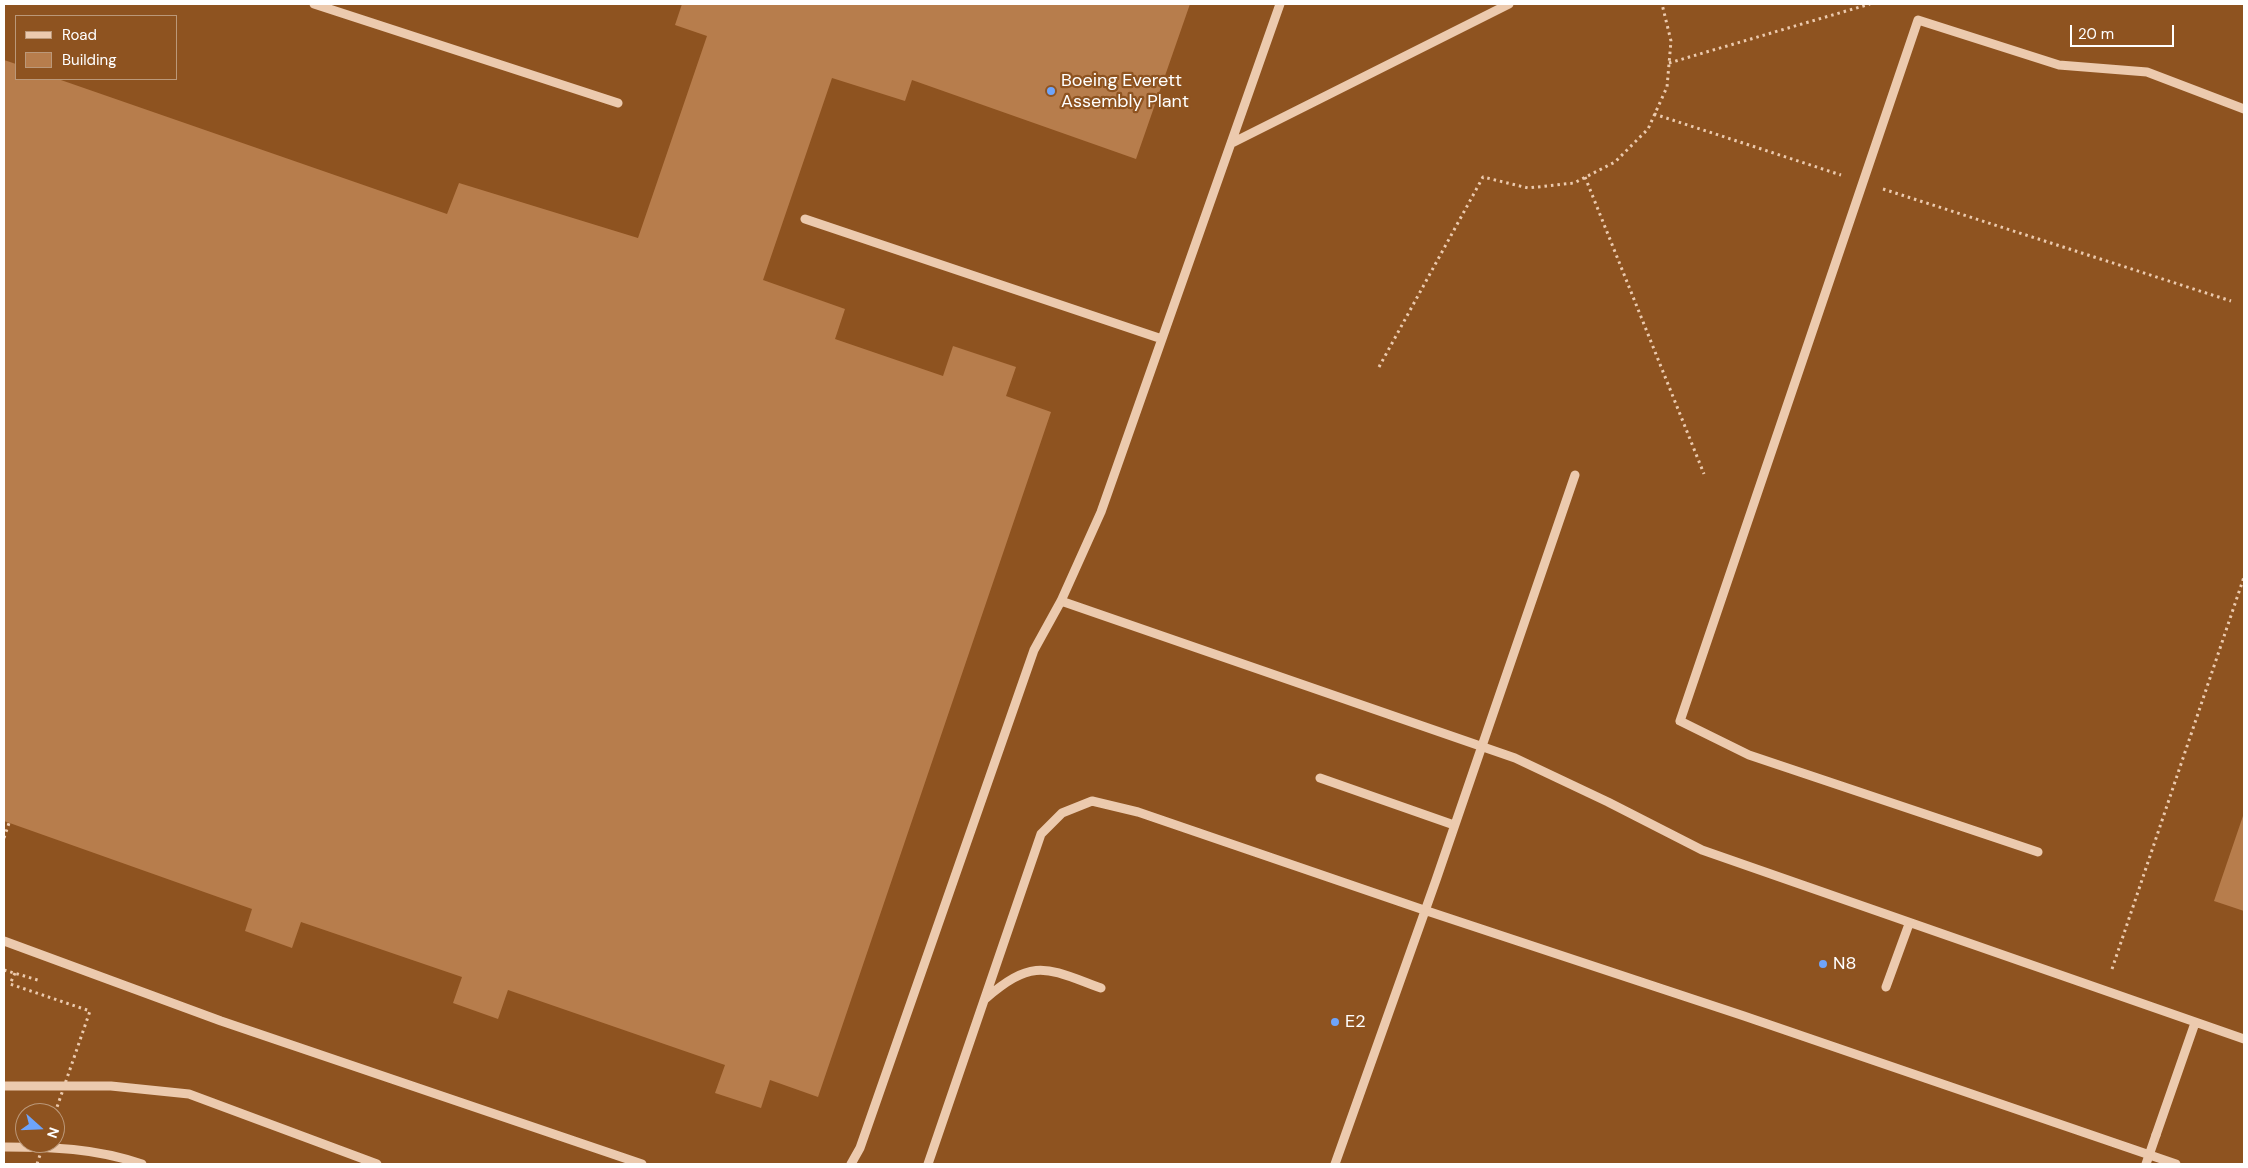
<!DOCTYPE html>
<style>
body{margin:0}
#map{position:relative;width:2248px;height:1168px;overflow:hidden;background:#8e5320;font-family:"DM Sans",sans-serif}
canvas{display:block}
.frame{position:absolute;inset:0;border:5px solid #fff;pointer-events:none}
.legend{position:absolute;left:15px;top:15px;width:162px;height:65px;box-sizing:border-box;background:#8e5320;border:1px solid #bb9879;margin:0;padding:6px 9px;list-style:none;font-size:15px;color:#fff}
.legend li{display:flex;align-items:center;gap:10px;height:25px}
.legend b{width:25px;border:1px solid #bb9879}
.north{position:absolute;left:15px;top:1103px;width:50px;height:50px;box-sizing:border-box;background:#8e5320;border:1px solid #bb9879;border-radius:50%;rotate:110deg;font-size:14px;font-weight:700;line-height:20px;text-align:center;color:#fff}
.north::after{content:'';display:block;margin:auto;width:18px;height:22px;background:#6ea4fa;clip-path:polygon(50% 0,100% 100%,50% 72%,0 100%)}
.scale{position:absolute;left:2070px;top:25px;width:104px;height:22px;box-sizing:border-box;border:2px solid #fff;border-top:0;padding-left:6px;font-size:15px;line-height:18px;white-space:nowrap;color:#fff;-webkit-text-stroke:4px #8e5320;paint-order:stroke}
</style>
<div id="map">
<canvas width="2248" height="1168"></canvas>
<div class="frame"></div>
<ul class="legend">
<li><b style="height:6px;background:#eccaae"></b>Road</li>
<li><b style="height:14px;background:#b77d4c"></b>Building</li>
</ul>
<div class="north">N</div>
<div class="scale">20 m</div>
</div>
<script>
const ctx = document.querySelector('canvas').getContext('2d');
ctx.lineJoin = 'round';
function fillPath(path, color) {
  ctx.fillStyle = color;
  ctx.fill(path, 'evenodd');
}
function stroke(path, color, width, dash) {
  ctx.strokeStyle = color;
  ctx.lineWidth = width;
  ctx.lineCap = dash ? 'butt' : 'round';
  ctx.setLineDash(dash || []);
  ctx.stroke(path);
}
function drawText(font, color, halo, rows, align = 'center') {
  ctx.font = font + ' "DM Sans",sans-serif';
  ctx.lineWidth = 4.5;
  ctx.setLineDash([]);
  ctx.textBaseline = 'middle';
  ctx.strokeStyle = halo;
  ctx.fillStyle = color;
  for (const [text, x, y, turn = 0] of rows) {
    ctx.save();
    ctx.translate(x, y);
    ctx.rotate((+turn || 0) * Math.PI / 180);
    ctx.textAlign = isNaN(turn) ? turn : align;
    if (halo) ctx.strokeText(text, 0, 0);
    ctx.fillText(text, 0, 0);
    ctx.restore();
  }
}
const building = new Path2D(`
 M 682,4 L 1190,4 L 1136,159 L 912,80 L 905,101 L 832,78 L 763,280 L 845,309 L 835,339 L 943,376 L 953,346 L 1016,367 L 1006,396 L 1051,412 L 818,1097 L 770,1080 L 761,1108 L 715,1093 L 725,1065 L 508,990 L 498,1019 L 453,1003 L 462,977 L 301,922 L 292,948 L 245,931 L 252,909 L 4,821 L 4,60 L 16,64 L 16,79 L 58,79 L 447,214 L 459,183 L 638,238 L 707,36 L 675,25 Z
 M 2244,813 L 2244,911 L 2214,901 Z`);
const path = new Path2D(`
 M 1669,63 L 1870,4
 M 1654,114 L 1841,175
 M 1585,177 L 1704,474
 M 1883,189 L 2231,301
 M 1379,367 L 1483,177 L 1528,188 L 1574,183 L 1615,162 L 1648,129 L 1667,87 L 1671,41 L 1662,4
 M 4,838 L 9,823
 M 2112,969 L 2244,577
 M 4,970 L 41,981
 M 15,973 L 10,984 L 90,1011`);
const minor = new Path2D(`
 M 314,4 L 618,103
 M 1232,143 L 1509,4
 M 805,219 L 1162,339
 M 1061,601 L 1515,758 L 1608,802 L 1702,850 L 2244,1039
 M 1320,778 L 1454,825
 M 2038,852 L 1749,755 L 1680,721 L 1918,20 L 2059,65 L 2147,72 L 2244,109
 M 4,941 L 221,1021 L 642,1164
 M 1886,987 L 1909,924
 M 985,999 C 1034,957 1046,968 1101,988
 M 4,1086 L 111,1086 L 189,1094 L 377,1164
 M 2156,1135 L 2195,1023
 M 4,1147 C 53,1147 94,1148 142,1164
 M 851,1164 L 860,1148 L 1034,650 L 1061,601 L 1101,512 L 1280,4
 M 928,1164 L 1041,834 L 1062,813 L 1092,801 L 1138,812 L 1424,910 L 1744,1016 L 2176,1164
 M 1335,1164 L 1436,880 L 1575,475`);
const pathBridge = new Path2D(`
 M 55,1113 L 90,1011
 M 37,1164 L 44,1143`);
const minorBridge = new Path2D(`
 M 2146,1164 L 2156,1135`);
const markers = [
 [1051,91,5,"#6ea4fa"],
 [1823,964,5,"#6ea4fa"],
 [1335,1022,5,"#6ea4fa"]
];
const poiNames = [
 ["Boeing Everett",1061,81],
 ["Assembly Plant",1061,102],
 ["N8",1833,964],
 ["E2",1345,1022]
];
fillPath(building, '#b77d4c');
stroke(path, '#eccaae', 3, [2.5, 4]);
stroke(minor, '#eccaae', 9);
stroke(pathBridge, '#eccaae', 3, [2.5, 4]);
stroke(minorBridge, '#eccaae', 9);
for (const [x, y, r, color] of markers) {
  const dot = new Path2D();
  dot.arc(x, y, r, 0, 2 * Math.PI);
  ctx.fillStyle = color;
  ctx.fill(dot);
  stroke(dot, '#8e5320', 2);
}
drawText('18px', '#fff', '#8e5320', poiNames, 'left');
</script>
